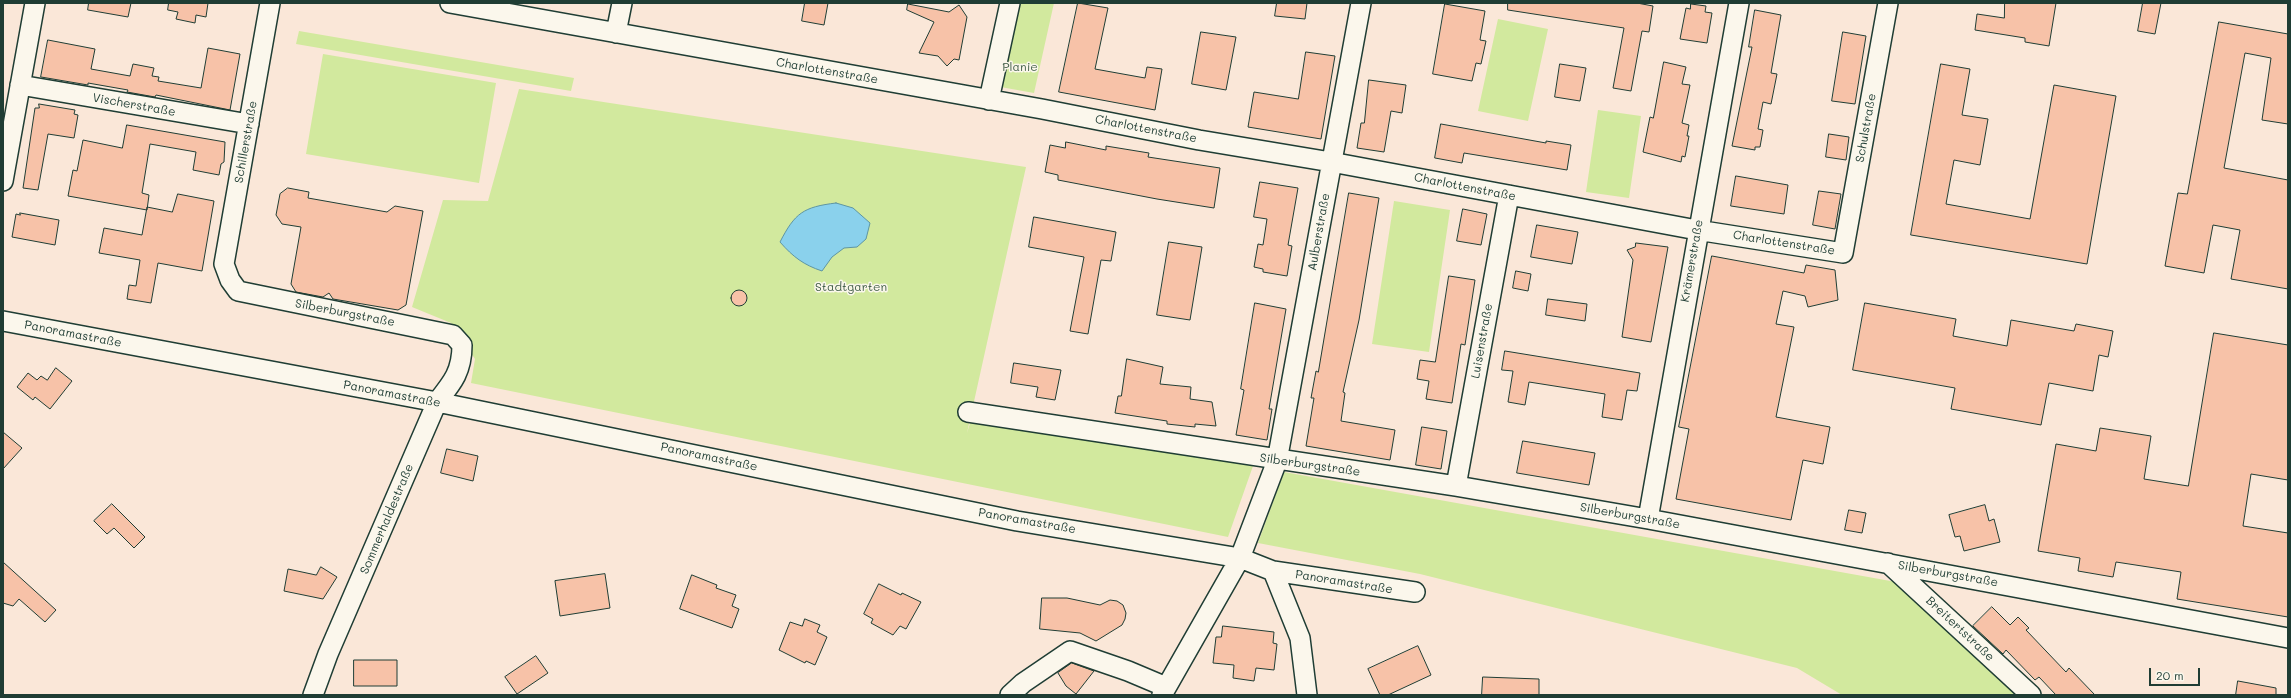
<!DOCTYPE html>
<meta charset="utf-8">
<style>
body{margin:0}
#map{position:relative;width:2291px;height:698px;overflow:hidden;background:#fae7d8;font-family:Mali,sans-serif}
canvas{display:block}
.frame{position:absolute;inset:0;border:4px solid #1f3d34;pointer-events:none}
.scale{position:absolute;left:2149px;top:668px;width:51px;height:18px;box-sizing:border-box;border:2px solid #1f3d34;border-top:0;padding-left:5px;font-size:12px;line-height:14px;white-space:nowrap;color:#1f3d34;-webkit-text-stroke:3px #fbf7ec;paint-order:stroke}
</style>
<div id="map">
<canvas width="2291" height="698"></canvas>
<div class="frame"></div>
<div class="scale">20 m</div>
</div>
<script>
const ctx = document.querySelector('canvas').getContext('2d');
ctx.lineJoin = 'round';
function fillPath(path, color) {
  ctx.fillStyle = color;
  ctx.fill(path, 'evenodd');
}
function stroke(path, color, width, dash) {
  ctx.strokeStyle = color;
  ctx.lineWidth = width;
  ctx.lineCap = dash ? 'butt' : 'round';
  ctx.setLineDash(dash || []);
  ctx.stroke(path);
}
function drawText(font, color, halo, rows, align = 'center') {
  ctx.font = font + ' Mali,sans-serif';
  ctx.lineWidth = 3;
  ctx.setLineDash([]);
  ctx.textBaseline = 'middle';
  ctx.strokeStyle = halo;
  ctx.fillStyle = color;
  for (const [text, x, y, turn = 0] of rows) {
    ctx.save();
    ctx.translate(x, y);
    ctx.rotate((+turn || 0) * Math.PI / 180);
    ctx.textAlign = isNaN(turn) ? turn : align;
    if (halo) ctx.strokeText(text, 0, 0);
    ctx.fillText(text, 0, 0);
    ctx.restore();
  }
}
const green = new Path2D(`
 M 1014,3 L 1054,3 L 1034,93 L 995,86 Z
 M 1498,19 L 1548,29 L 1528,121 L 1478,111 Z
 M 299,31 L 574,78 L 571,91 L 296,44 Z
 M 323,54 L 496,83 L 479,183 L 306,154 Z
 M 519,89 L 1026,167 L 967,433 L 971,420 L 1253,466 L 1228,537 L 471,383 L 475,359 L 451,323 L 412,307 L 443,200 L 488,201 Z
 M 1598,110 L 1641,116 L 1629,198 L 1586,192 Z
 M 1394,201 L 1450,210 L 1429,352 L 1372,344 Z
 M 1284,472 L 1896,582 L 2019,695 L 1842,695 L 1797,668 L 1420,574 L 1258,543 Z`);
const water = new Path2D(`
 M 836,203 L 853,208 L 870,223 L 866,239 L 857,247 L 844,248 L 832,257 L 822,271 C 804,265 793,257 780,242 C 795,213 803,207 836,203 Z`);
const building = new Path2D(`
 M 89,3 L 131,3 L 128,17 L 88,10 Z
 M 169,3 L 208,3 L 206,17 L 196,15 L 195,23 L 176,19 L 178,12 L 168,10 Z
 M 805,3 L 828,3 L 824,25 L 802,21 Z
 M 1078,3 L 1108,8 L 1095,69 L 1145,78 L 1147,67 L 1162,69 L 1155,110 L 1059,92 Z
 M 1277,3 L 1307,3 L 1305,19 L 1275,16 Z
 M 1508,3 L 1637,3 L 1653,6 L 1649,32 L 1642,31 L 1631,91 L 1613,88 L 1624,28 L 1508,10 Z
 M 2005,3 L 2056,3 L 2049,46 L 2025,42 L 2025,38 L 1975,30 L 1977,14 L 2004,18 Z
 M 2143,3 L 2161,3 L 2155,34 L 2138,31 Z
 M 908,4 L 949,12 L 959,5 L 967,17 L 959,60 L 954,59 L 947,66 L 938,56 L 919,53 L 934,22 L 907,10 Z
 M 1445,4 L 1485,11 L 1480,40 L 1486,41 L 1481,64 L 1476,63 L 1472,81 L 1433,74 Z
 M 1691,4 L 1706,6 L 1705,12 L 1712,13 L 1707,43 L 1680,39 L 1686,8 L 1690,9 Z
 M 1755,10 L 1781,15 L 1771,73 L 1777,74 L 1771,104 L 1763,102 L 1758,129 L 1763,130 L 1760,147 L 1755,147 L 1755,150 L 1732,146 L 1752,47 L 1749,47 Z
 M 2219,22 L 2288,34 L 2288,124 L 2262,120 L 2271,58 L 2245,53 L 2224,168 L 2288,180 L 2288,289 L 2231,279 L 2240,230 L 2213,225 L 2204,273 L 2165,266 L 2178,193 L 2187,194 Z
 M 1201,32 L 1236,37 L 1226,90 L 1192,84 Z
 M 1843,32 L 1866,36 L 1855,104 L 1832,101 Z
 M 48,40 L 95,49 L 91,69 L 130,76 L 133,64 L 154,68 L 152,76 L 159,77 L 158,81 L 201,88 L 208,48 L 240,54 L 230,110 L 156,95 L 155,97 L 127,92 L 128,90 L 88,83 L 88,85 L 41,77 Z
 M 1306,52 L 1335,56 L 1321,139 L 1248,127 L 1254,92 L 1298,99 Z
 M 1664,62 L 1686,67 L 1682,84 L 1690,85 L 1682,123 L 1689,125 L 1687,136 L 1689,136 L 1685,157 L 1682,156 L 1681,162 L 1643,152 L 1650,117 L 1653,118 Z
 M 1560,64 L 1586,68 L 1580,101 L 1555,97 Z
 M 1941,64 L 1970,69 L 1962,115 L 1988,119 L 1980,165 L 1954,160 L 1946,204 L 2030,219 L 2054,85 L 2116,96 L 2087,264 L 1911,235 Z
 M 1369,80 L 1406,85 L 1402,113 L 1391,111 L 1384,152 L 1357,148 L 1361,123 L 1364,123 Z
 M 39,104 L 75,110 L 74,114 L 78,115 L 74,138 L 48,134 L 38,190 L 23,188 L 35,108 L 39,108 Z
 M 1441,124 L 1546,143 L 1546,141 L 1571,145 L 1567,170 L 1464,153 L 1462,163 L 1435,158 Z
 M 127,125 L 225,142 L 224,162 L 221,164 L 219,175 L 193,170 L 196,152 L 150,144 L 142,193 L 149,195 L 147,210 L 68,196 L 73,170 L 77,171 L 83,140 L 122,148 Z
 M 1829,134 L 1849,137 L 1846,160 L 1826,157 Z
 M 1066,142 L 1106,150 L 1106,146 L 1149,153 L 1148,157 L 1220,168 L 1214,208 L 1157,199 L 1058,180 L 1058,175 L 1045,172 L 1050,145 L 1065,148 Z
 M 1736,176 L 1788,185 L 1784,214 L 1731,206 Z
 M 1260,182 L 1298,188 L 1288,245 L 1292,246 L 1287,276 L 1263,272 L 1263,269 L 1254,267 L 1258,244 L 1263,245 L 1267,219 L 1254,217 Z
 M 288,188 L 309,192 L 308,198 L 387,212 L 395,206 L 423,211 L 406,305 L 398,310 L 333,299 L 329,293 L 323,297 L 296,292 L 291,284 L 301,227 L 282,224 L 276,215 L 280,194 Z
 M 1819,191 L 1841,194 L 1835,229 L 1813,225 Z
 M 1349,193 L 1379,198 L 1359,320 L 1343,392 L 1345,393 L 1341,421 L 1395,430 L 1390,460 L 1306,446 L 1314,398 L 1311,398 L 1316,371 L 1318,372 Z
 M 178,194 L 214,201 L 202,271 L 158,263 L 151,303 L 127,299 L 129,285 L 136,286 L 140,260 L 99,253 L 104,228 L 142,235 L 147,207 L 172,212 Z
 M 1463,209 L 1487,214 L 1481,245 L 1457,241 Z
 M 20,213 L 59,220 L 55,245 L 12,237 L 16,214 L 20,215 Z
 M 1034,217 L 1116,232 L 1111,261 L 1101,260 L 1088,334 L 1070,331 L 1084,257 L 1029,247 Z
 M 1537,225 L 1578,232 L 1572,264 L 1531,257 Z
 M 1169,242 L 1202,247 L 1190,320 L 1157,315 Z
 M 1636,243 L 1668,247 L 1651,342 L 1622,337 L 1633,260 L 1627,250 L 1635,247 Z
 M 1712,256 L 1804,273 L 1806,265 L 1835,270 L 1838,300 L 1808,307 L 1805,296 L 1783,291 L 1776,324 L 1794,327 L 1776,417 L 1830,427 L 1823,464 L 1803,460 L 1791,520 L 1676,499 L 1689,429 L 1679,427 Z
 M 1516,271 L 1531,274 L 1528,291 L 1513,288 Z
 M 1449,276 L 1475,280 L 1465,345 L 1461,344 L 1452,403 L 1426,399 L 1429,381 L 1417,379 L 1420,360 L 1435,362 Z
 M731 298a8 8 0 1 1 16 0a8 8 0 1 1-16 0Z
 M 1548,299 L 1587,304 L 1585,321 L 1546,315 Z
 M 1255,303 L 1286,309 L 1269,409 L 1272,409 L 1267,440 L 1236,435 L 1244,390 L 1241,389 Z
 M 1865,303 L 1956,319 L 1953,336 L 2007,346 L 2011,320 L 2074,331 L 2076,324 L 2113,331 L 2108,357 L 2099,355 L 2093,391 L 2049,383 L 2041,425 L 1951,409 L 1955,388 L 1853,370 Z
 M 2214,333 L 2288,345 L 2288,480 L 2251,474 L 2243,526 L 2288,533 L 2288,617 L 2177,599 L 2181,572 L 2116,562 L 2113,577 L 2078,571 L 2080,558 L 2038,551 L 2056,444 L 2096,451 L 2100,428 L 2151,436 L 2144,479 L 2188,486 Z
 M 1505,351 L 1640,373 L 1637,391 L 1627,390 L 1622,420 L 1602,417 L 1605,394 L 1529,382 L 1525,405 L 1508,402 L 1513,371 L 1502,370 Z
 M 1127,359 L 1163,367 L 1160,384 L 1191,387 L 1190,399 L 1212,402 L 1216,426 L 1195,424 L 1195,427 L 1167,424 L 1167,421 L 1115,413 L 1118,396 L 1121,396 Z
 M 1014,363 L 1061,370 L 1055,400 L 1036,397 L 1038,387 L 1011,383 Z
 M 56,368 L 72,381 L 50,409 L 35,397 L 33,400 L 17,387 L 28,373 L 37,380 L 41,376 L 47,380 Z
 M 1422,427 L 1447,431 L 1441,469 L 1416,465 Z
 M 3,432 L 22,448 L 3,469 Z
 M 1523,441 L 1595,453 L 1589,485 L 1517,473 Z
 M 447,449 L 478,456 L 473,481 L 441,473 Z
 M 112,504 L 145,537 L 134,548 L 114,528 L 107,534 L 94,521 Z
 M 1985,505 L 1989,521 L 1994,519 L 2000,542 L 1964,551 L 1960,536 L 1955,537 L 1949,515 Z
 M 1849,510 L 1866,513 L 1862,533 L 1845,530 Z
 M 3,562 L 56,610 L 45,622 L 19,599 L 13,606 L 3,603 Z
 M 321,567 L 337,577 L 323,599 L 284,591 L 288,569 L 316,575 Z
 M 605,574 L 610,608 L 560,616 L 555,581 Z
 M 692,575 L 717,585 L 716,588 L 736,595 L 732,606 L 739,609 L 732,628 L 680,609 Z
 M 879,584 L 901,595 L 902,593 L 921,602 L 906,629 L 900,626 L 893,635 L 871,623 L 873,619 L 864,614 Z
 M 1042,598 L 1067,598 L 1100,605 L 1110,600 L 1117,601 L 1123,605 L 1126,613 L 1125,619 L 1122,625 L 1096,641 L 1080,633 L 1040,629 Z
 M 1992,607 L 2010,625 L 2018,617 L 2029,628 L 2026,630 L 2066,672 L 2069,668 L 2095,695 L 2056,695 L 2039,677 L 2035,680 L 2006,650 L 2003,654 L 1973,626 Z
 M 805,619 L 820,625 L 817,632 L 827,637 L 815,665 L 806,661 L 805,663 L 779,650 L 790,622 L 802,626 Z
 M 1223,626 L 1274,632 L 1273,643 L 1277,644 L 1274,670 L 1256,668 L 1254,681 L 1233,678 L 1234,665 L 1213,663 L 1216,637 L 1221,637 Z
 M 1418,646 L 1431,675 L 1388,695 L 1380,695 L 1368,669 Z
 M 536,656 L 548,673 L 517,694 L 505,677 Z
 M 354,660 L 397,660 L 397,686 L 354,686 Z
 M 1072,663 L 1094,671 L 1076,694 L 1066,686 L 1058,673 Z
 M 1483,677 L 1539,679 L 1539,695 L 1482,695 Z
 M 2238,681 L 2276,688 L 2276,695 L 2236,695 Z`);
const minor = new Path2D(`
 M 270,3 L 224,264 L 230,280 L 238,291 L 453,335 L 462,345 C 462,371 453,382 437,402 L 328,654 L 313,695
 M 450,3 L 1042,109 L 1199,140 L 1331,162 L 1697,230 L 1843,253 L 1888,3
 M 616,33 L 622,3
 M 20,85 L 249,124
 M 989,100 L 1010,3
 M 3,181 L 35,3
 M 3,321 L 437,402 L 1017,521 L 1240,558 L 1273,571 L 1415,592
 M 968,412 L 1456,486 L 1648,519 L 2288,638
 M 1456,486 L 1509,195
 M 1648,519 L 1739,3
 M 1888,563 L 2031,695
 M 1273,571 L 1300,638 L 1307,695
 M 1010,695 L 1023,683 L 1070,651 L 1128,671 L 1166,687
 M 1162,695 L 1240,558 L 1277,461 L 1361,3`);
const parkNames = [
 ["Planie",1020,67],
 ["Stadtgarten",851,287]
];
const streetNames = [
 ["Charlottenstraße",827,71,10],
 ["Vischerstraße",134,105,10],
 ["Schulstraße",1866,128,-80],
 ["Charlottenstraße",1146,129,11],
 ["Schillerstraße",246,142,-80],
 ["Charlottenstraße",1465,187,11],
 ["Aulberstraße",1319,232,-80],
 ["Charlottenstraße",1784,243,9],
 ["Krämerstraße",1692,261,-80],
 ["Silberburgstraße",345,313,11],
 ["Panoramastraße",73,334,11],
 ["Luisenstraße",1482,341,-80],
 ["Panoramastraße",392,394,11],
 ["Panoramastraße",709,457,12],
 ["Silberburgstraße",1310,465,8],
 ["Silberburgstraße",1630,516,10],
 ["Sommerhaldestraße",387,519,-67],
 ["Panoramastraße",1027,521,10],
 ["Silberburgstraße",1948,574,10],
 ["Panoramastraße",1344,582,9],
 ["Breitertstraße",1960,629,43]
];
fillPath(green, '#d2e99e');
fillPath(water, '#8ad1ec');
stroke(water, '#5f96a2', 1);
fillPath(building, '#f7c2a8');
stroke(building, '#1f3d34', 1);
stroke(minor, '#1f3d34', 22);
stroke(minor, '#fbf7ec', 19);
drawText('12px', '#435f49', '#fbf7ec', parkNames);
drawText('12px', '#1f3d34', '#fbf7ec', streetNames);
</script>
